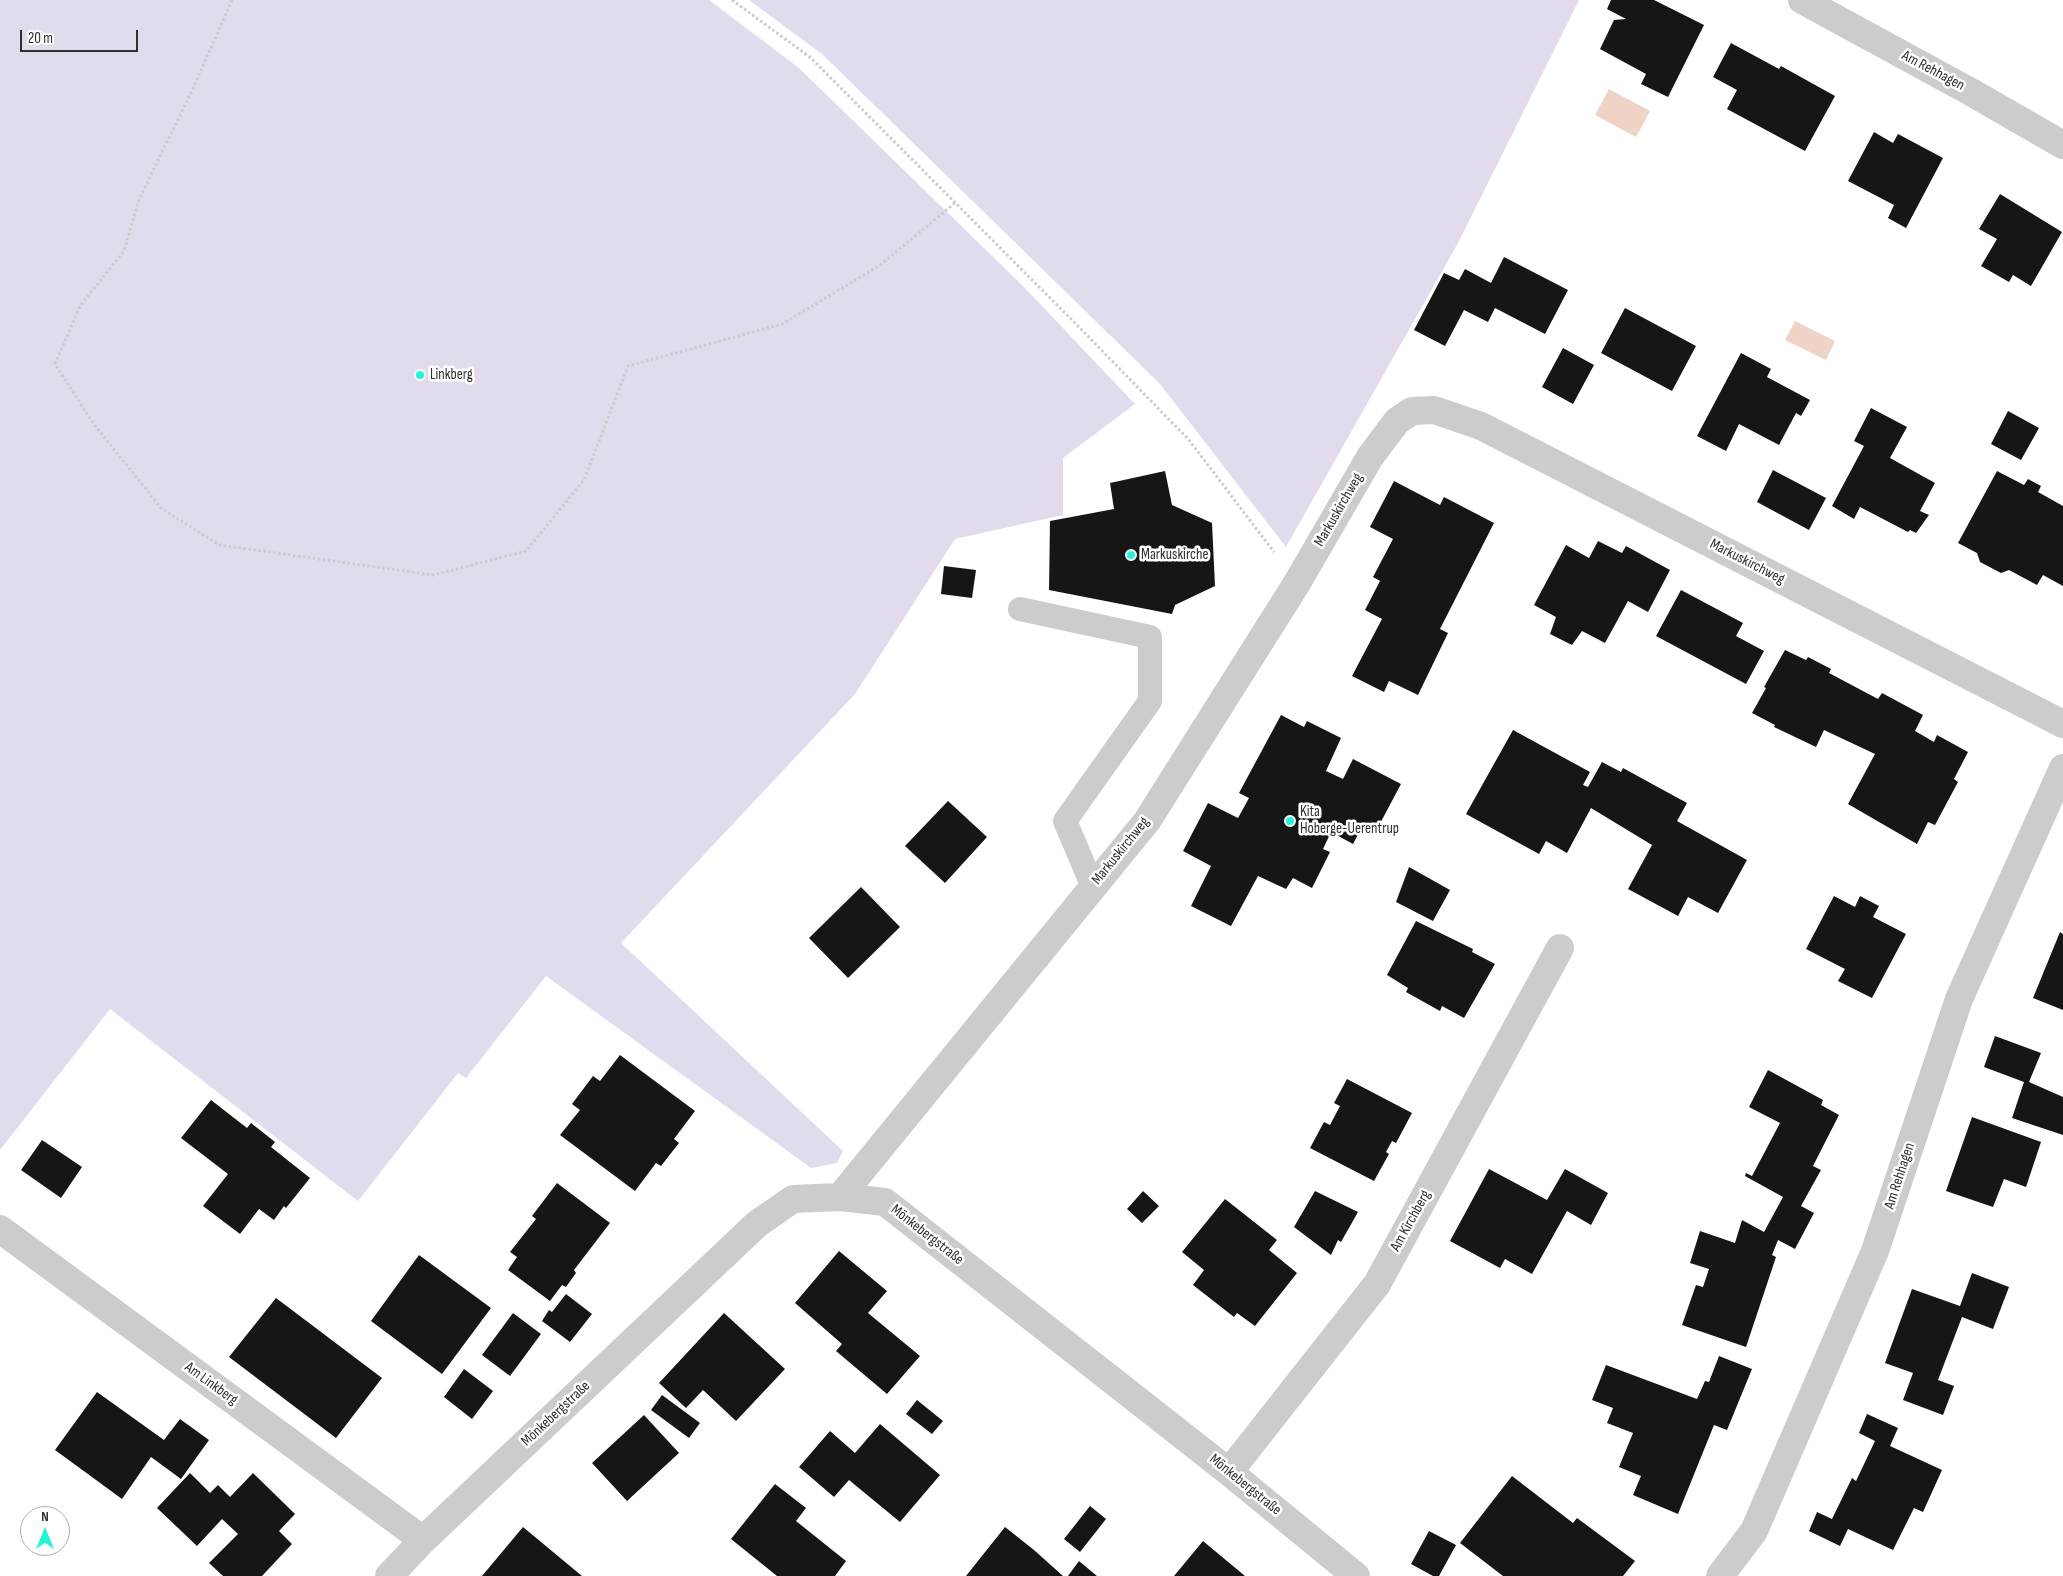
<!DOCTYPE html>
<meta charset="utf-8">
<style>
body{margin:0}
#map{position:relative;width:2063px;height:1576px;overflow:hidden;background:#fff;font-family:"Sofia Sans Condensed",sans-serif}
canvas{display:block}
.north{position:absolute;left:20px;top:1506px;width:50px;height:50px;box-sizing:border-box;background:#fff;border:1px solid #acacac;border-radius:50%;rotate:0deg;font-size:14px;font-weight:700;line-height:20px;text-align:center;color:#2f2f2f}
.north::after{content:'';display:block;margin:auto;width:18px;height:22px;background:#21f6d5;clip-path:polygon(50% 0,100% 100%,50% 72%,0 100%)}
.scale{position:absolute;left:20px;top:30px;width:118px;height:22px;box-sizing:border-box;border:2px solid #2f2f2f;border-top:0;padding-left:6px;font-size:15px;line-height:18px;white-space:nowrap;color:#2f2f2f;-webkit-text-stroke:4px #fff;paint-order:stroke}
</style>
<div id="map">
<canvas width="2063" height="1576"></canvas>
<div class="north">N</div>
<div class="scale">20 m</div>
</div>
<script>
const ctx = document.querySelector('canvas').getContext('2d');
ctx.lineJoin = 'round';
function fillPath(path, color) {
  ctx.fillStyle = color;
  ctx.fill(path, 'evenodd');
}
function stroke(path, color, width, dash) {
  ctx.strokeStyle = color;
  ctx.lineWidth = width;
  ctx.lineCap = dash ? 'butt' : 'round';
  ctx.setLineDash(dash || []);
  ctx.stroke(path);
}
function drawText(font, color, halo, rows, align = 'center') {
  ctx.font = font + ' "Sofia Sans Condensed",sans-serif';
  ctx.lineWidth = 5;
  ctx.setLineDash([]);
  ctx.textBaseline = 'middle';
  ctx.strokeStyle = halo;
  ctx.fillStyle = color;
  for (const [text, x, y, turn = 0] of rows) {
    ctx.save();
    ctx.translate(x, y);
    ctx.rotate((+turn || 0) * Math.PI / 180);
    ctx.textAlign = isNaN(turn) ? turn : align;
    if (halo) ctx.strokeText(text, 0, 0);
    ctx.fillText(text, 0, 0);
    ctx.restore();
  }
}
const green = new Path2D(`
 M 0,0 L 709,0 L 799,68 L 1023,286 L 1135,404 L 1063,458 L 1063,515 L 955,539 L 855,694 L 621,943 L 843,1151 L 837,1163 L 811,1168 L 546,976 L 466,1078 L 458,1073 L 358,1201 L 110,1009 L 0,1150 Z
 M 749,0 L 1579,0 L 1458,243 L 1286,547 L 1160,384 L 822,54 Z`);
const water = new Path2D(`
 M 1609,89 L 1650,111 L 1636,137 L 1595,115 Z
 M 1795,321 L 1835,341 L 1826,360 L 1785,340 Z`);
const building = new Path2D(`
 M 1611,0 L 1654,0 L 1704,25 L 1668,97 L 1641,84 L 1646,74 L 1600,49 L 1614,20 L 1626,19 L 1607,9 Z
 M 1731,43 L 1779,69 L 1781,66 L 1835,96 L 1805,151 L 1727,109 L 1737,90 L 1713,77 Z
 M 1874,132 L 1893,143 L 1898,134 L 1943,158 L 1906,228 L 1888,218 L 1894,205 L 1848,181 Z
 M 2000,194 L 2062,232 L 2031,286 L 2013,275 L 2009,282 L 1981,266 L 1997,239 L 1979,229 Z
 M 1504,257 L 1568,290 L 1545,334 L 1495,308 L 1488,322 L 1464,310 L 1445,346 L 1414,330 L 1444,273 L 1459,280 L 1465,269 L 1491,283 Z
 M 1625,308 L 1696,346 L 1672,391 L 1601,353 Z
 M 1563,348 L 1594,365 L 1573,404 L 1542,387 Z
 M 1741,353 L 1771,369 L 1767,377 L 1810,400 L 1801,416 L 1796,413 L 1779,445 L 1739,424 L 1726,451 L 1697,436 Z
 M 1871,408 L 1907,427 L 1890,458 L 1935,483 L 1920,511 L 1929,515 L 1916,533 L 1910,530 L 1908,532 L 1860,507 L 1854,519 L 1832,506 L 1864,446 L 1854,441 Z
 M 2008,411 L 2039,428 L 2021,460 L 1991,444 Z
 M 1773,470 L 1826,498 L 1809,530 L 1757,502 Z
 M 1165,471 L 1172,505 L 1212,523 L 1215,586 L 1175,605 L 1172,614 L 1049,590 L 1050,521 L 1114,509 L 1110,483 Z
 M 1997,471 L 2024,485 L 2028,479 L 2041,486 L 2038,492 L 2063,506 L 2063,586 L 2043,575 L 2037,585 L 2009,570 L 2001,573 L 1980,562 L 1977,553 L 1958,543 Z
 M 1394,481 L 1440,505 L 1444,497 L 1494,523 L 1440,629 L 1448,633 L 1418,695 L 1389,681 L 1384,692 L 1352,676 L 1382,619 L 1365,610 L 1380,581 L 1373,577 L 1393,539 L 1370,527 Z
 M 1598,541 L 1622,553 L 1626,546 L 1670,570 L 1648,612 L 1628,601 L 1605,643 L 1582,631 L 1572,645 L 1550,634 L 1556,617 L 1534,605 L 1566,545 L 1589,558 Z
 M 944,566 L 976,570 L 972,598 L 941,594 Z
 M 1681,590 L 1743,623 L 1736,636 L 1764,651 L 1746,684 L 1656,636 Z
 M 1785,650 L 1806,660 L 1808,657 L 1831,669 L 1829,673 L 1878,699 L 1882,693 L 1923,715 L 1915,731 L 1934,742 L 1937,735 L 1968,752 L 1954,779 L 1958,782 L 1935,825 L 1928,822 L 1917,844 L 1848,804 L 1875,754 L 1824,730 L 1816,747 L 1774,727 L 1775,725 L 1752,713 L 1766,688 L 1764,687 Z
 M 1281,715 L 1304,727 L 1307,721 L 1341,738 L 1326,771 L 1343,779 L 1353,759 L 1401,784 L 1376,831 L 1363,825 L 1353,844 L 1331,832 L 1323,849 L 1330,852 L 1312,888 L 1293,878 L 1286,889 L 1258,876 L 1231,926 L 1191,906 L 1211,866 L 1183,851 L 1208,803 L 1238,818 L 1249,798 L 1239,793 Z
 M 1513,730 L 1590,772 L 1583,785 L 1588,787 L 1602,762 L 1621,772 L 1623,768 L 1687,803 L 1677,821 L 1747,860 L 1718,913 L 1688,897 L 1678,916 L 1628,889 L 1652,845 L 1591,808 L 1567,853 L 1546,841 L 1539,854 L 1466,814 Z
 M 948,801 L 987,837 L 945,883 L 905,846 Z
 M 1409,867 L 1450,890 L 1433,921 L 1396,902 Z
 M 861,887 L 900,927 L 848,978 L 809,938 Z
 M 1834,896 L 1855,907 L 1860,896 L 1879,906 L 1873,917 L 1906,934 L 1872,998 L 1838,981 L 1845,969 L 1806,949 Z
 M 1416,921 L 1473,949 L 1472,952 L 1495,964 L 1464,1018 L 1442,1006 L 1440,1011 L 1406,992 L 1408,988 L 1387,975 Z
 M 2060,932 L 2063,934 L 2063,1010 L 2033,998 Z
 M 1995,1036 L 2041,1053 L 2029,1082 L 2063,1097 L 2063,1135 L 2012,1118 L 2024,1082 L 1984,1067 Z
 M 620,1055 L 695,1111 L 674,1139 L 679,1143 L 661,1166 L 656,1163 L 635,1191 L 560,1135 L 580,1110 L 572,1104 L 593,1076 L 600,1081 Z
 M 1768,1070 L 1823,1100 L 1821,1105 L 1839,1115 L 1813,1166 L 1821,1170 L 1801,1206 L 1814,1213 L 1795,1249 L 1778,1240 L 1772,1255 L 1776,1257 L 1746,1347 L 1682,1325 L 1696,1285 L 1703,1287 L 1709,1269 L 1690,1263 L 1700,1231 L 1735,1243 L 1742,1220 L 1764,1232 L 1783,1197 L 1745,1176 L 1746,1173 L 1752,1176 L 1780,1123 L 1749,1107 Z
 M 1347,1079 L 1412,1113 L 1396,1143 L 1392,1141 L 1386,1152 L 1389,1154 L 1374,1181 L 1310,1148 L 1324,1122 L 1330,1125 L 1340,1106 L 1334,1103 Z
 M 211,1100 L 247,1128 L 251,1123 L 275,1142 L 271,1147 L 310,1178 L 286,1208 L 284,1206 L 274,1220 L 259,1209 L 240,1234 L 203,1206 L 228,1174 L 181,1138 Z
 M 1972,1117 L 2041,1142 L 2026,1187 L 2004,1179 L 1993,1207 L 1946,1191 Z
 M 42,1140 L 82,1167 L 61,1198 L 21,1170 Z
 M 1489,1169 L 1547,1200 L 1565,1169 L 1608,1193 L 1591,1225 L 1567,1211 L 1532,1274 L 1505,1259 L 1500,1268 L 1450,1241 Z
 M 557,1183 L 610,1223 L 574,1270 L 576,1273 L 566,1287 L 562,1285 L 550,1301 L 508,1270 L 517,1257 L 510,1252 L 536,1219 L 532,1216 Z
 M 1143,1191 L 1159,1206 L 1142,1223 L 1127,1209 Z
 M 1315,1191 L 1358,1212 L 1341,1242 L 1338,1240 L 1331,1255 L 1294,1227 Z
 M 1225,1199 L 1277,1240 L 1269,1250 L 1297,1273 L 1255,1326 L 1237,1313 L 1234,1317 L 1193,1285 L 1204,1270 L 1182,1252 Z
 M 839,1251 L 887,1291 L 868,1313 L 920,1356 L 887,1394 L 836,1351 L 842,1344 L 795,1303 Z
 M 419,1255 L 491,1308 L 442,1374 L 371,1321 Z
 M 1972,1273 L 2009,1287 L 1993,1329 L 1962,1317 L 1938,1380 L 1954,1386 L 1943,1415 L 1903,1400 L 1913,1373 L 1885,1363 L 1912,1289 L 1960,1306 Z
 M 566,1294 L 592,1314 L 570,1342 L 542,1321 L 549,1310 L 552,1312 Z
 M 276,1298 L 382,1378 L 336,1438 L 229,1357 Z
 M 513,1313 L 541,1334 L 510,1376 L 482,1355 Z
 M 724,1313 L 785,1369 L 736,1421 L 703,1390 L 686,1408 L 659,1383 Z
 M 1719,1356 L 1752,1369 L 1727,1430 L 1714,1425 L 1678,1514 L 1633,1495 L 1641,1476 L 1619,1467 L 1633,1433 L 1607,1423 L 1613,1408 L 1592,1400 L 1606,1365 L 1697,1399 L 1705,1381 L 1709,1382 Z
 M 464,1369 L 493,1391 L 472,1419 L 444,1397 Z
 M 97,1392 L 164,1440 L 180,1419 L 209,1440 L 181,1479 L 151,1457 L 122,1499 L 55,1450 Z
 M 662,1395 L 700,1423 L 689,1438 L 651,1410 Z
 M 917,1400 L 943,1421 L 932,1434 L 906,1414 Z
 M 1867,1414 L 1898,1428 L 1890,1446 L 1942,1470 L 1923,1512 L 1914,1508 L 1893,1550 L 1848,1529 L 1840,1546 L 1809,1531 L 1817,1512 L 1832,1519 L 1852,1478 L 1856,1481 L 1875,1441 L 1859,1433 Z
 M 644,1415 L 679,1453 L 627,1501 L 592,1463 Z
 M 880,1424 L 940,1475 L 900,1522 L 849,1480 L 834,1497 L 799,1467 L 830,1431 L 855,1453 Z
 M 190,1473 L 210,1493 L 218,1485 L 230,1497 L 253,1473 L 295,1514 L 279,1531 L 292,1544 L 262,1576 L 223,1576 L 209,1563 L 238,1534 L 222,1519 L 197,1546 L 157,1508 Z
 M 1512,1476 L 1573,1523 L 1577,1518 L 1635,1561 L 1623,1576 L 1503,1576 L 1460,1543 Z
 M 775,1484 L 806,1508 L 796,1521 L 846,1561 L 835,1576 L 777,1576 L 731,1539 Z
 M 1090,1506 L 1106,1519 L 1080,1552 L 1064,1539 Z
 M 523,1527 L 582,1576 L 482,1576 Z
 M 1005,1527 L 1034,1550 L 1063,1576 L 966,1576 Z
 M 1429,1531 L 1456,1545 L 1439,1576 L 1433,1576 L 1411,1564 Z
 M 1203,1541 L 1245,1576 L 1174,1576 Z
 M 1079,1561 L 1097,1576 L 1068,1576 Z`);
const path = new Path2D(`
 M 232,0 L 191,93 L 139,199 L 124,251 L 80,306 L 55,364 L 93,423 L 161,508 L 219,545 L 433,575 L 526,551 L 584,480 L 628,366 L 782,324 L 879,266 L 955,203
 M 732,0 L 811,58 L 1077,325 L 1189,440 L 1274,552`);
const lane = new Path2D(`
 M 1020,609 L 1150,637 L 1150,701 L 1065,821 L 1093,887`);
const street = new Path2D(`
 M 1802,0 L 1971,92 L 2063,145
 M 840,1197 L 1147,821 L 1297,583 L 1370,457 L 1397,421 L 1412,411 L 1434,410 L 1481,426 L 2063,724
 M 0,1229 L 423,1540
 M 1229,1472 L 1377,1284 L 1560,948
 M 389,1576 L 423,1540 L 757,1224 L 793,1199 L 840,1197 L 885,1202 L 1229,1472 L 1356,1576
 M 1720,1576 L 1754,1531 L 1875,1251 L 1959,999 L 2063,768`);
const markers = [
 [420,375,5,"#21f6d5"],
 [1131,555,5,"#21f6d5"],
 [1290,821,5,"#21f6d5"]
];
const streetNames = [
 ["Am Rehhagen",1933,71,28],
 ["Markuskirchweg",1339,510,-60],
 ["Markuskirchweg",1747,562,27],
 ["Markuskirchweg",1121,851,-51],
 ["Am Rehhagen",1900,1176,-72],
 ["Am Kirchberg",1411,1221,-61],
 ["Mönkebergstraße",927,1235,38],
 ["Am Linkberg",211,1384,36],
 ["Mönkebergstraße",556,1414,-43],
 ["Mönkebergstraße",1245,1485,39]
];
const poiNames = [
 ["Linkberg",430,375],
 ["Markuskirche",1141,555],
 ["Kita",1300,812],
 ["Hoberge-Uerentrup",1300,829]
];
fillPath(green, '#e2dbee');
fillPath(water, '#efd3c6');
fillPath(building, '#161616');
stroke(path, '#ccc', 3, [2.5, 2.5]);
stroke(lane, '#ccc', 24);
stroke(street, '#ccc', 28);
for (const [x, y, r, color] of markers) {
  const dot = new Path2D();
  dot.arc(x, y, r, 0, 2 * Math.PI);
  ctx.fillStyle = color;
  ctx.fill(dot);
  stroke(dot, '#fff', 2);
}
drawText('15px', '#2f2f2f', '#fff', streetNames);
drawText('15px', '#2f2f2f', '#fff', poiNames, 'left');
</script>
